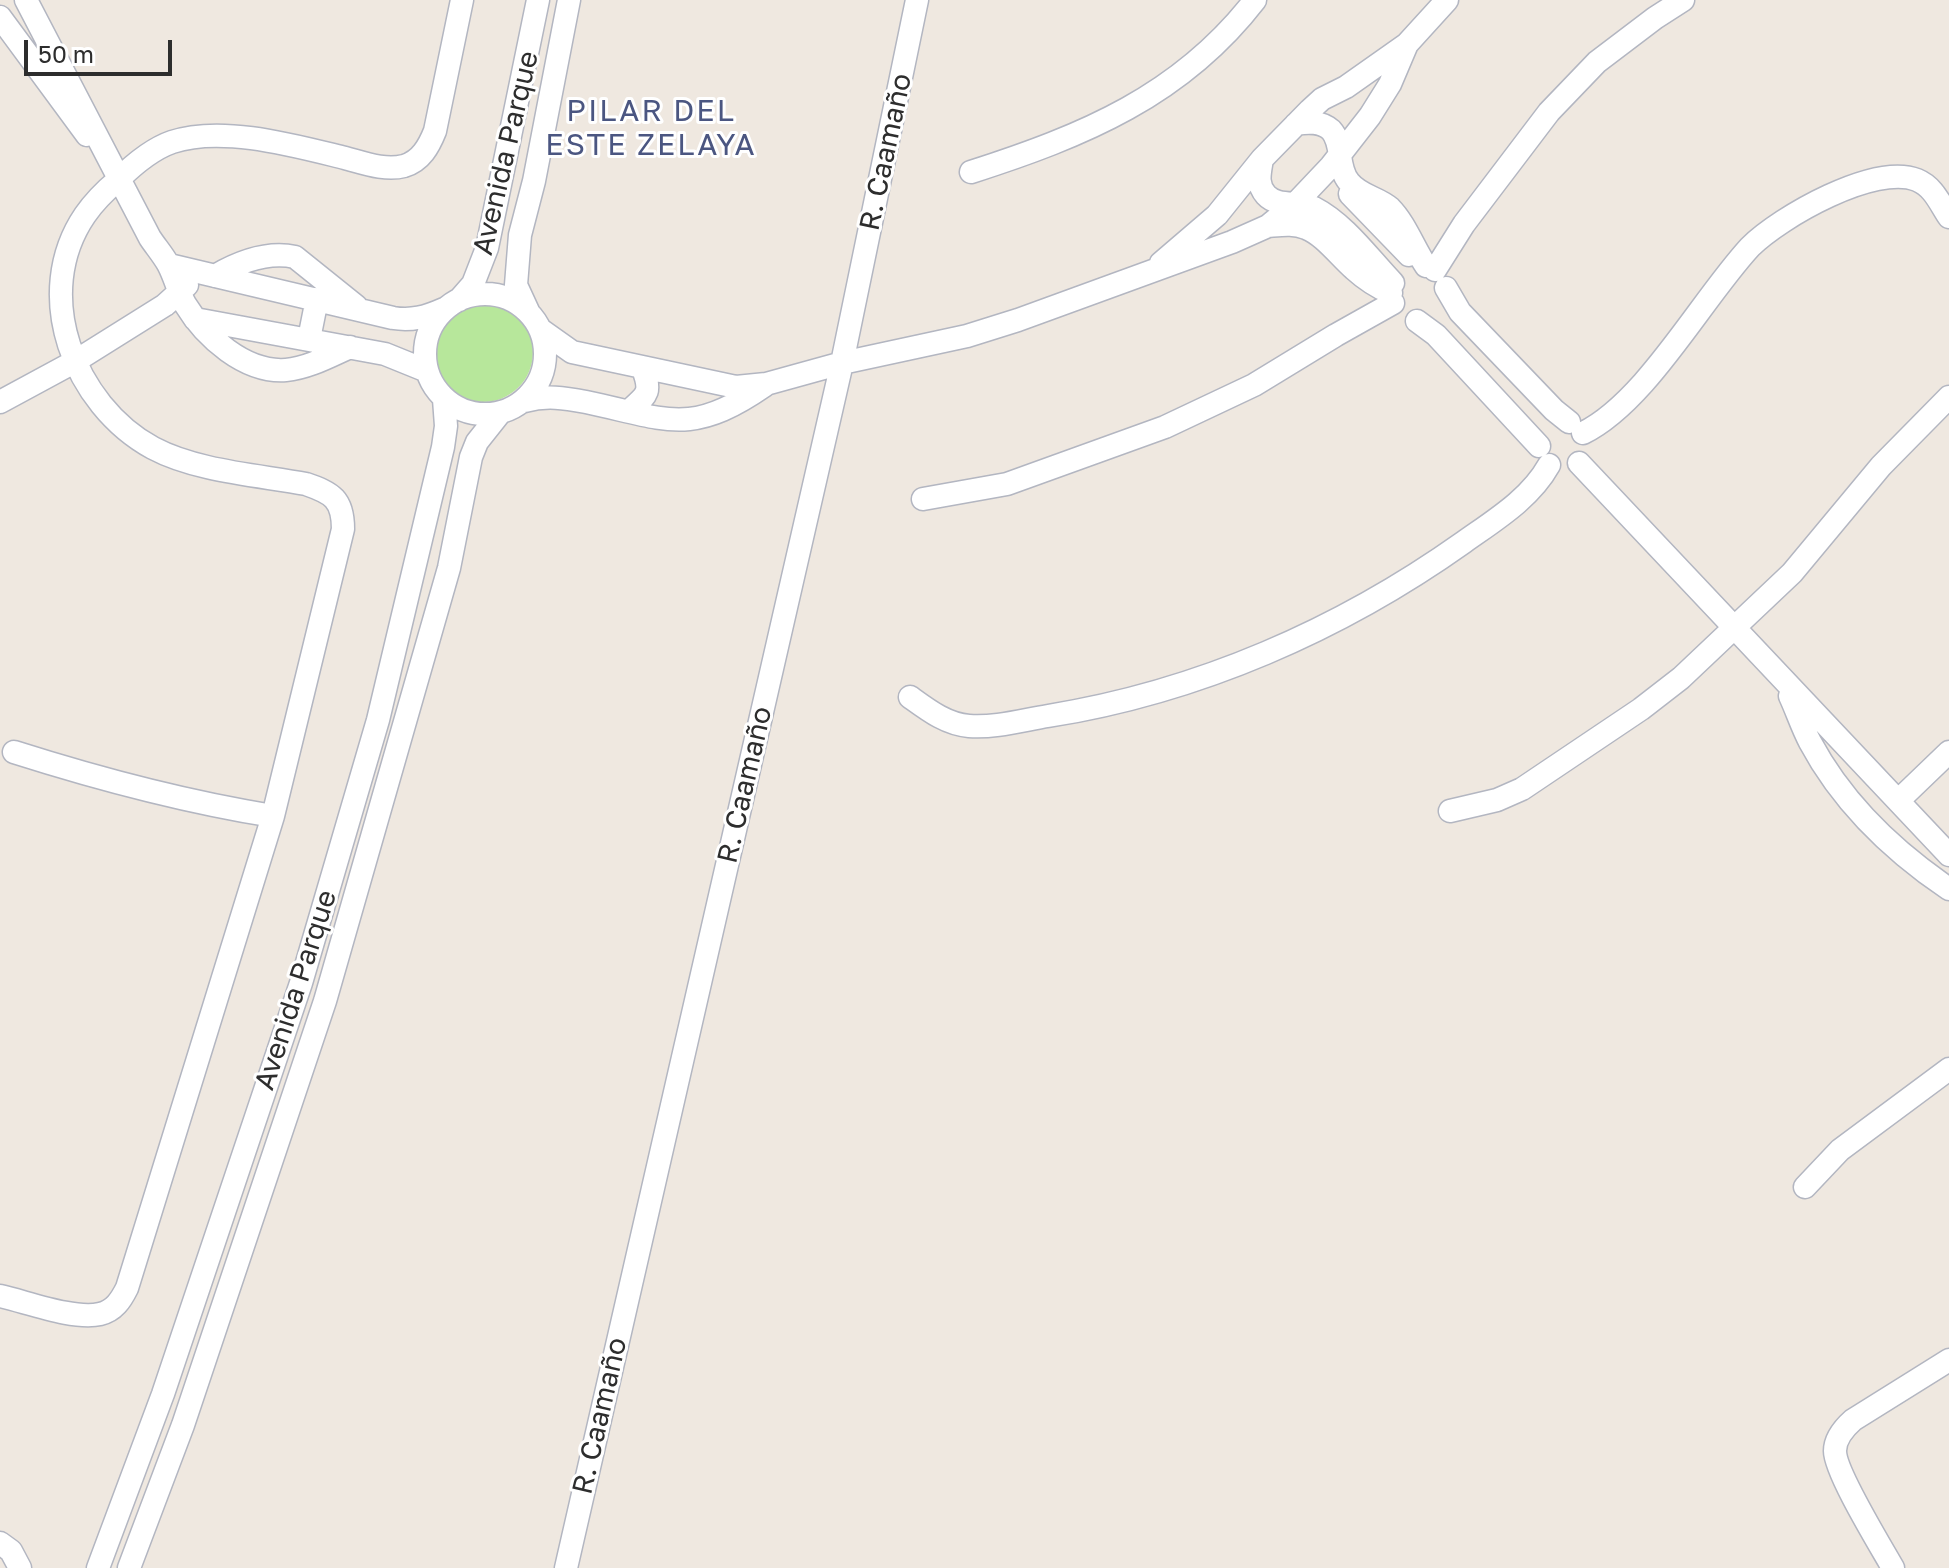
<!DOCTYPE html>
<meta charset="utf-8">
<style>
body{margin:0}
#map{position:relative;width:1949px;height:1568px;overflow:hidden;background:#efe8e0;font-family:"Golos Text",sans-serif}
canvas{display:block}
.scale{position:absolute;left:24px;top:40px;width:148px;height:36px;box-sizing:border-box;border:4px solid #2d2d2d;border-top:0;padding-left:10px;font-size:24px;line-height:28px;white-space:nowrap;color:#2d2d2d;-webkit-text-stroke:6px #fff;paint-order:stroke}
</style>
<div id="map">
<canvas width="1949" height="1568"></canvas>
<div class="scale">50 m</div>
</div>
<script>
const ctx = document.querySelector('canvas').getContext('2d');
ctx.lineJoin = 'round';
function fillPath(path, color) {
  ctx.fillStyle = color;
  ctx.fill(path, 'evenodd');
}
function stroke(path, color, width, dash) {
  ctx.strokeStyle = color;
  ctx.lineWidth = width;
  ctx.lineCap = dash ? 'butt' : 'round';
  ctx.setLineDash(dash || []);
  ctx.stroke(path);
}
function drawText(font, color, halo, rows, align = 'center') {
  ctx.font = font + ' "Golos Text",sans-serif';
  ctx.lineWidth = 6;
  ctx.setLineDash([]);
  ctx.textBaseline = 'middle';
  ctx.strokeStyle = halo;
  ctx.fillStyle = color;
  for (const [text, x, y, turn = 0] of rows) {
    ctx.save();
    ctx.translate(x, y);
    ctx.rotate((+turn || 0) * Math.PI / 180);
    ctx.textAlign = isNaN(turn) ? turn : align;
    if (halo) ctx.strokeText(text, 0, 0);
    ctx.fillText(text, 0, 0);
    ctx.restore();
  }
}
const green = new Path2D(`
 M433 352a50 50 0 1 1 100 0a50 50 0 1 1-100 0Z`);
const minor = new Path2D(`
 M 26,0 L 150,238 C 156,247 163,255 168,264 C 175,277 178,291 185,304 C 205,337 245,373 286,370 C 308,368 330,356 350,347
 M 0,17 L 87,135
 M 1296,124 C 1308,122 1321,121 1331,130 C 1344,144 1336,167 1349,182 C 1360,196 1377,197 1390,208 C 1405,223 1414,248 1426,266
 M 1262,159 C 1260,172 1256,184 1266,195 C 1278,208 1299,200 1314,208 C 1345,224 1369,258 1393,283
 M 971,172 C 1083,136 1181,96 1255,0
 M 1350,194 L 1409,255
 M 1268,226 C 1281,225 1294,223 1306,228 C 1324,235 1339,256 1354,269 C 1365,279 1377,287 1391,293
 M 1161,263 L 1217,215 L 1262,159 L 1310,110 L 1322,99 L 1346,87 L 1407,44 L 1447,0
 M 169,265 L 393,318 C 412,321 426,317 444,309
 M 1435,270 L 1464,224 L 1549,112 L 1597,62 L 1655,18 L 1683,0
 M 215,276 C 239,262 267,251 295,257 L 356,306
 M 1446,288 L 1460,312 L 1554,410 L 1569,422
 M425 354a60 60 0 1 1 120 0a60 60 0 1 1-120 0Z
 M 459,300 L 473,284 L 487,248 L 538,0
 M 528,311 L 516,285 L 520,235 L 534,181 L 569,0
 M 195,319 L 385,354 L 427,371
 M 1417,321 L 1436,335 L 1539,446
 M 541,330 L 572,352 L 736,387 L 766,384 L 842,363 L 967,336 L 1018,320 L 1232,242 L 1268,226 L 1296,203 L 1331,166 L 1370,116 L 1390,84 L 1407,44
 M 309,339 L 317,299
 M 525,401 C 546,395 565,398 586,402 C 667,419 690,437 764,386
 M 0,402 L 74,362 L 165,305 L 187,285
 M 629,411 C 647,395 652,393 643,369
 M 1583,433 C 1646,402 1701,300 1750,247 C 1780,217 1875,163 1917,180 C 1934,187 1940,204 1949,217
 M 1579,463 L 1949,855
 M 923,499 L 1007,484 L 1165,427 L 1254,385 L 1336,335 L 1393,303
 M 1790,696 C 1797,711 1802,727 1810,742 C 1842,802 1893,851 1949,889
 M 910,697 C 928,710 946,724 969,726 C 995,728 1023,720 1048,716 C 1198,692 1340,630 1464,542 C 1495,520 1530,499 1549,465
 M 14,752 C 99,779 186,802 273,816
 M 1899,800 L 1949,752
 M 1450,811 L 1497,800 L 1522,789 L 1641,709 L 1681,678 L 1792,573 L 1881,466 L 1949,397
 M 1805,1187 L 1840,1150 L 1949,1069
 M 0,1296 C 27,1302 74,1320 100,1314 C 114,1311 121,1300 127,1288 L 273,816 L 343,529 C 343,499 332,493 306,484 C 257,475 196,471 153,448 C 74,405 31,294 85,215 C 94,202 106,190 118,180 C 133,165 152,149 172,142 C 222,125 296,146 345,158 C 364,163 385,171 404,166 C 421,161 429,146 435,131 L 462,0
 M 0,1543 L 11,1551 L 20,1568
 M 98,1568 L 163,1394 L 301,983 L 378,720 L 443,447 L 446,426 L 444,399
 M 129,1568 L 183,1425 L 325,1001 L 449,568 L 471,457 L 477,442 L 500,413
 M 566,1568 L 842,363 L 917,0
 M 1893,1568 C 1880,1545 1835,1472 1835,1451 C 1835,1438 1844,1428 1853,1420 L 1949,1360`);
const streetNames = [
 ["R. Caamaño",886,152,-78],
 ["Avenida Parque",506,153,-77],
 ["R. Caamaño",745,785,-77],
 ["Avenida Parque",296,990,-72],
 ["R. Caamaño",600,1416,-77]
];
const neighbourhoodNames = [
 ["PILAR DEL",651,111],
 ["ESTE ZELAYA",651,145]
];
fillPath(green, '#b7e79b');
stroke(minor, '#b3b6c1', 25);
stroke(minor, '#fff', 22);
drawText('28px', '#2d2d2d', '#fff', streetNames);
ctx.letterSpacing = '2px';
drawText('30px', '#4b5681', '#fff', neighbourhoodNames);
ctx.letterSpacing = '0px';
</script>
